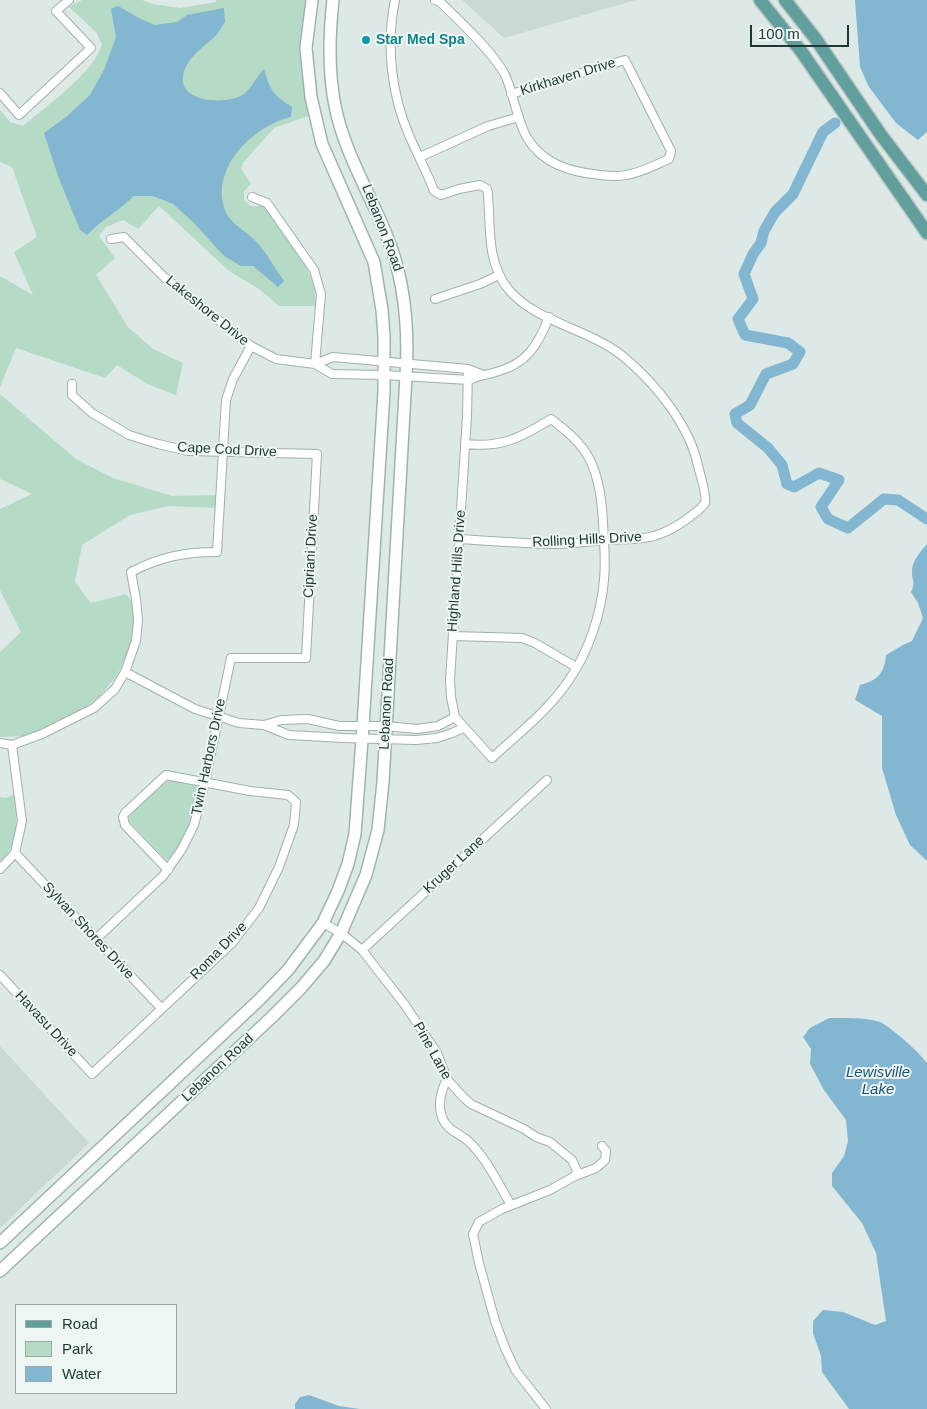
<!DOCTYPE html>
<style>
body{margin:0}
#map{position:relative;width:927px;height:1409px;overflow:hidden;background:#dde9e6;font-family:Helvetica,sans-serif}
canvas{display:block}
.legend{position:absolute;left:15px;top:1304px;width:162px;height:90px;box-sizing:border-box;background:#edf6f3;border:1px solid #9baaa7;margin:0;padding:6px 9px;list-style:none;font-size:15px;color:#1f3836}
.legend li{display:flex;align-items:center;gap:10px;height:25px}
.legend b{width:25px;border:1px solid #9baaa7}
.scale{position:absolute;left:750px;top:25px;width:99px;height:22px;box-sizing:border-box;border:2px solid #1f3836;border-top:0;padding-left:6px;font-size:15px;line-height:18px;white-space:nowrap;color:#1f3836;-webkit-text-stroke:4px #edf6f3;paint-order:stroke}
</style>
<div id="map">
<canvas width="927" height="1409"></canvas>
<ul class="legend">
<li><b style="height:6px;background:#609f9b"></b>Road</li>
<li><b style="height:14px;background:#b5dbc6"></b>Park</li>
<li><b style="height:14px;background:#83b6d0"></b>Water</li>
</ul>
<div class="scale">100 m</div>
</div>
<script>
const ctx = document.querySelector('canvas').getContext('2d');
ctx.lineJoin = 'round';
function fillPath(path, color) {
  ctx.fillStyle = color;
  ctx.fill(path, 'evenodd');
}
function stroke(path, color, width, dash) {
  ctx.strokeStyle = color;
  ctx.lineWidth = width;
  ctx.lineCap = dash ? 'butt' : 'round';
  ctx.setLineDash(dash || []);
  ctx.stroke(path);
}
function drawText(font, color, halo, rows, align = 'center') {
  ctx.font = font + ' Helvetica,sans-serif';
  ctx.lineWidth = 4;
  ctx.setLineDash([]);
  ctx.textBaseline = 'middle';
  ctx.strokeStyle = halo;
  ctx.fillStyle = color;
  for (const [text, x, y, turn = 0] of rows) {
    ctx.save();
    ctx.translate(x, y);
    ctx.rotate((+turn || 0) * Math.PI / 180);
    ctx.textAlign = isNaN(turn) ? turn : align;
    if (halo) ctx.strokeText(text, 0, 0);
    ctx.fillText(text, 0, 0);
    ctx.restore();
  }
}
const built = new Path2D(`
 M 462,0 L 636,0 L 504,38 Z
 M 0,1046 L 89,1143 L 0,1228 Z`);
const green = new Path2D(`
 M 82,0 L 142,0 L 153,4 L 180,8 L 216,2 L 216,0 L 306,0 L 303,50 L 308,116 L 274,128 L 243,163 L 241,168 L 251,184 L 244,191 L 244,200 L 251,206 L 263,206 L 267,208 C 287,236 316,269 316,306 L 279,306 L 259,289 L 229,271 L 159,206 L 138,229 L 123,220 L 106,227 L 99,236 L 115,258 L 96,275 L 128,327 L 153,349 L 183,363 L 176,395 L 147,384 L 117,365 L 105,378 L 16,348 L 0,387 L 0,276 L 33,295 L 14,252 L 37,237 L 12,167 L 0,162 L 0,110 L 10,122 L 23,126 C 46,106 95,72 102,44 L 96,32 L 69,7 Z
 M 0,394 L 76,459 L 113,478 L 172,496 L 216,495 L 215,508 L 168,506 L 130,515 L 82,545 L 75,582 L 91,603 L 126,594 L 133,603 L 134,628 L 131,643 L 123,664 L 115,678 L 99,697 L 82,710 L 26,736 L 0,737 L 0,652 L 21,632 L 0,590 L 0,509 L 32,494 L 0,479 Z
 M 172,780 L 197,786 L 198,791 C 195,807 184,856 166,860 L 128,820 L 129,816 L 166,782 Z
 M 15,794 C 17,818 20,844 0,862 L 0,797 L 6,798 Z`);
const water = new Path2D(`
 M 855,0 L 927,0 L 927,132 L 918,140 L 896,123 L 869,87 L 860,67 Z
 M 118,6 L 141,19 L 155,25 L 177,22 L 187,15 L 224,8 L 225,22 C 221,28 217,36 211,40 C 200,50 186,59 183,76 C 178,103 230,106 245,93 C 252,87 257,76 264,69 C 270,90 273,95 292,107 L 291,117 C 253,126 210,168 225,210 C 231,226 251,233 260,246 C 269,257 276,270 284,281 L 278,287 L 253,266 L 241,266 L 224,256 L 194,223 L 173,204 L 153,196 L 134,196 C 119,210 102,220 87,235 L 80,230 L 58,176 L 44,133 L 66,117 L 90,95 L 104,70 L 116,37 L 111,9 Z
 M 898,500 L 927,516 L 927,521 C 916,519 904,510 898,500 Z
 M 927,544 L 927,861 L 910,845 L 896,815 L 882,768 L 882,716 L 855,700 L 860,685 C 878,680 884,674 886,655 L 903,645 L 912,641 L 923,618 L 918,603 L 911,592 C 916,582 912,582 912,572 C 911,562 921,551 927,544 Z
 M 829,1018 C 844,1018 866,1017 880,1022 C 892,1028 919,1052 927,1063 L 927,1409 L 849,1409 L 822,1372 L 821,1356 L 813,1333 L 813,1321 L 823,1310 L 843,1312 L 875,1325 L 886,1321 L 876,1253 L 862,1223 L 832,1186 L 832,1173 L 844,1156 L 848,1141 L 846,1120 L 824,1090 L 810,1064 L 811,1049 L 803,1037 L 810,1028 Z
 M 309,1395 L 339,1406 L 360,1409 L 295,1409 L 295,1404 L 300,1397 Z`);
const river = new Path2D(`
 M 835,123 L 823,132 L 793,194 L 775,212 L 764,231 L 761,243 L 753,254 L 744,274 L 753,299 L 738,319 L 745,335 L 788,343 L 800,352 L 793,364 L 766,374 L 750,405 L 735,414 L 737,423 L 768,448 L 782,465 L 787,484 L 794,487 L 819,473 L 839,480 L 821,507 L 828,519 L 848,528 L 884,499 L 898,500 L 927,519`);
const street = new Path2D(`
 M 395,0 C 386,44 391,94 409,135 C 417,154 427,172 434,191 L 441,195 L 459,189 L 480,185 L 487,189 C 489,196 488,204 489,211 C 490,239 490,267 509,290 C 537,323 591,329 625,358 C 656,384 690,426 698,466 C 700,473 707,498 705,503 C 702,508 695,513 691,516 C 678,526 660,536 644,538 C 631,540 618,539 606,540 C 590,541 573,544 557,544 C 524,544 491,541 459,539
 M 435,0 L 439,1 C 458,19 494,53 505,75 C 514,94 516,117 526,136 C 542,164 570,172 600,175 C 609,176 618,177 626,175 C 641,173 655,165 669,159 L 671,151 L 625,60 L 511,94
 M 0,93 L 19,115 L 91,48 L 56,11 L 69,0
 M 420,157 L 488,126 L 519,117
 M 252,197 L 267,203 L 314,270 L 321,294 L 315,364
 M 111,239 L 124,237 L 164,277 L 251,346 L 276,359 L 315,364 L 332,374 L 384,375 L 469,380 C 478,376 486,375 496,372 C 527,364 538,345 549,317
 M 435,299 L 480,284 L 499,275
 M 315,364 L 333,357 L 468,369 L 481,374
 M 72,384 L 72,395 L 92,413 L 129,435 L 158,444 L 188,451 L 317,454 L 306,658 L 231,658 L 205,782 L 194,825 L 182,849 L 163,876 L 96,939
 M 465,444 C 502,448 520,438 551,419 C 564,429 577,439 586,453 C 599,473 602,500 603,523 C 604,542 606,561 604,580 C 601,614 589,651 569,680 C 549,710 518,734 492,758 L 455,717 L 451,697 L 450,680 L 467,416 L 468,369
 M 453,636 L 522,638 L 535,643 L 576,667
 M 125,672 L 195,709 L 239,723 L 264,725 L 289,735 L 343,738 L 416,740 L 437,738 L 452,733 L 463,728
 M 264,725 L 281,720 L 308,719 L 339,726 L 386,726 L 417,729 L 438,726 L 455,717
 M 0,743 L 12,745 L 42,734 L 94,708 L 115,689 L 125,672 L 136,641 L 138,620 L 136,599 L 131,572 C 160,557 184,552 217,552 L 226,400 L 233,379 L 251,346
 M 15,853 L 161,1008
 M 0,869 L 15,853 L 22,821 L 12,745
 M 323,923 L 341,933 L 362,950 L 376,968 L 405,1005 L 437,1053 L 447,1079 L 463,1097 L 471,1104 L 524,1129 L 536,1137 L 550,1142 L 572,1160 L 577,1171 L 575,1176
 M 362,950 L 547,780
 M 0,975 L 92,1074 L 232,943 L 259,908 L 279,867 L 294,825 L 296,802 L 288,795 L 250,791 L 166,775 L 125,813 L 123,817 L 125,825 L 168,870
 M 447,1079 C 441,1091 437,1104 442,1117 C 446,1129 458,1133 467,1140 C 486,1157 498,1183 511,1205
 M 546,1409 L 516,1371 L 505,1348 L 495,1321 L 479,1263 L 473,1234 L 479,1222 L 502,1209 L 550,1190 L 575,1176 L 596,1168 L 605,1160 L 606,1151 L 602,1146`);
const secondary = new Path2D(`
 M 0,1243 L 259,1000 L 288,970 L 323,923 L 338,891 L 348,864 L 355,834 L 363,726 L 384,392 L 384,336 L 382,310 L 374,262 L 322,144 L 311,97 L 306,48 L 312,0
 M 0,1271 L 272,1017 L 301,988 L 324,961 L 341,933 L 366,875 L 378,830 L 383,782 L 406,376 C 409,327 405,279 386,234 C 369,192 344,151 335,106 C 328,71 329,36 333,0`);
const primary = new Path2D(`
 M 760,0 L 801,51 L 927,233
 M 785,0 L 815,38 L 881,135 L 927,195`);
const markers = [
 [366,40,5,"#0f9aa8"]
];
const cultureNames = [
 ["Star Med Spa",376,40]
];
const streetNames = [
 ["Kirkhaven Drive",568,77,-17],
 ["Lebanon Road",382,228,69],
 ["Lakeshore Drive",207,311,39],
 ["Cape Cod Drive",227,450,3],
 ["Rolling Hills Drive",587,540,-3],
 ["Cipriani Drive",311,556,-87],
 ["Highland Hills Drive",457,571,-86],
 ["Lebanon Road",387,704,-87],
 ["Twin Harbors Drive",209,757,-78],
 ["Kruger Lane",454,865,-43],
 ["Sylvan Shores Drive",88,931,47],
 ["Roma Drive",219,951,-46],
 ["Havasu Drive",46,1024,47],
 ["Pine Lane",432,1051,61],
 ["Lebanon Road",218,1068,-43]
];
const waterNames = [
 ["Lewisville",878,1073],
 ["Lake",878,1090]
];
fillPath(built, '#cbd9d5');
fillPath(green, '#b5dbc6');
fillPath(water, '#83b6d0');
stroke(river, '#83b6d0', 11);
stroke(street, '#a0b0ae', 10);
stroke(secondary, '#9cb5b0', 14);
stroke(primary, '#bcc3c3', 15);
stroke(street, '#fff', 8);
stroke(secondary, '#fff', 11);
stroke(primary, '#609f9b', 12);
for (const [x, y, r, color] of markers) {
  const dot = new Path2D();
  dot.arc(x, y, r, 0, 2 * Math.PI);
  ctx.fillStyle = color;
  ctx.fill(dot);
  stroke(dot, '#edf6f3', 2);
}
drawText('bold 14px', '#0d838f', '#edf6f3', cultureNames, 'left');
drawText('14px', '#1f3836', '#edf6f3', streetNames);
drawText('italic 15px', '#195474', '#edf6f3', waterNames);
</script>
